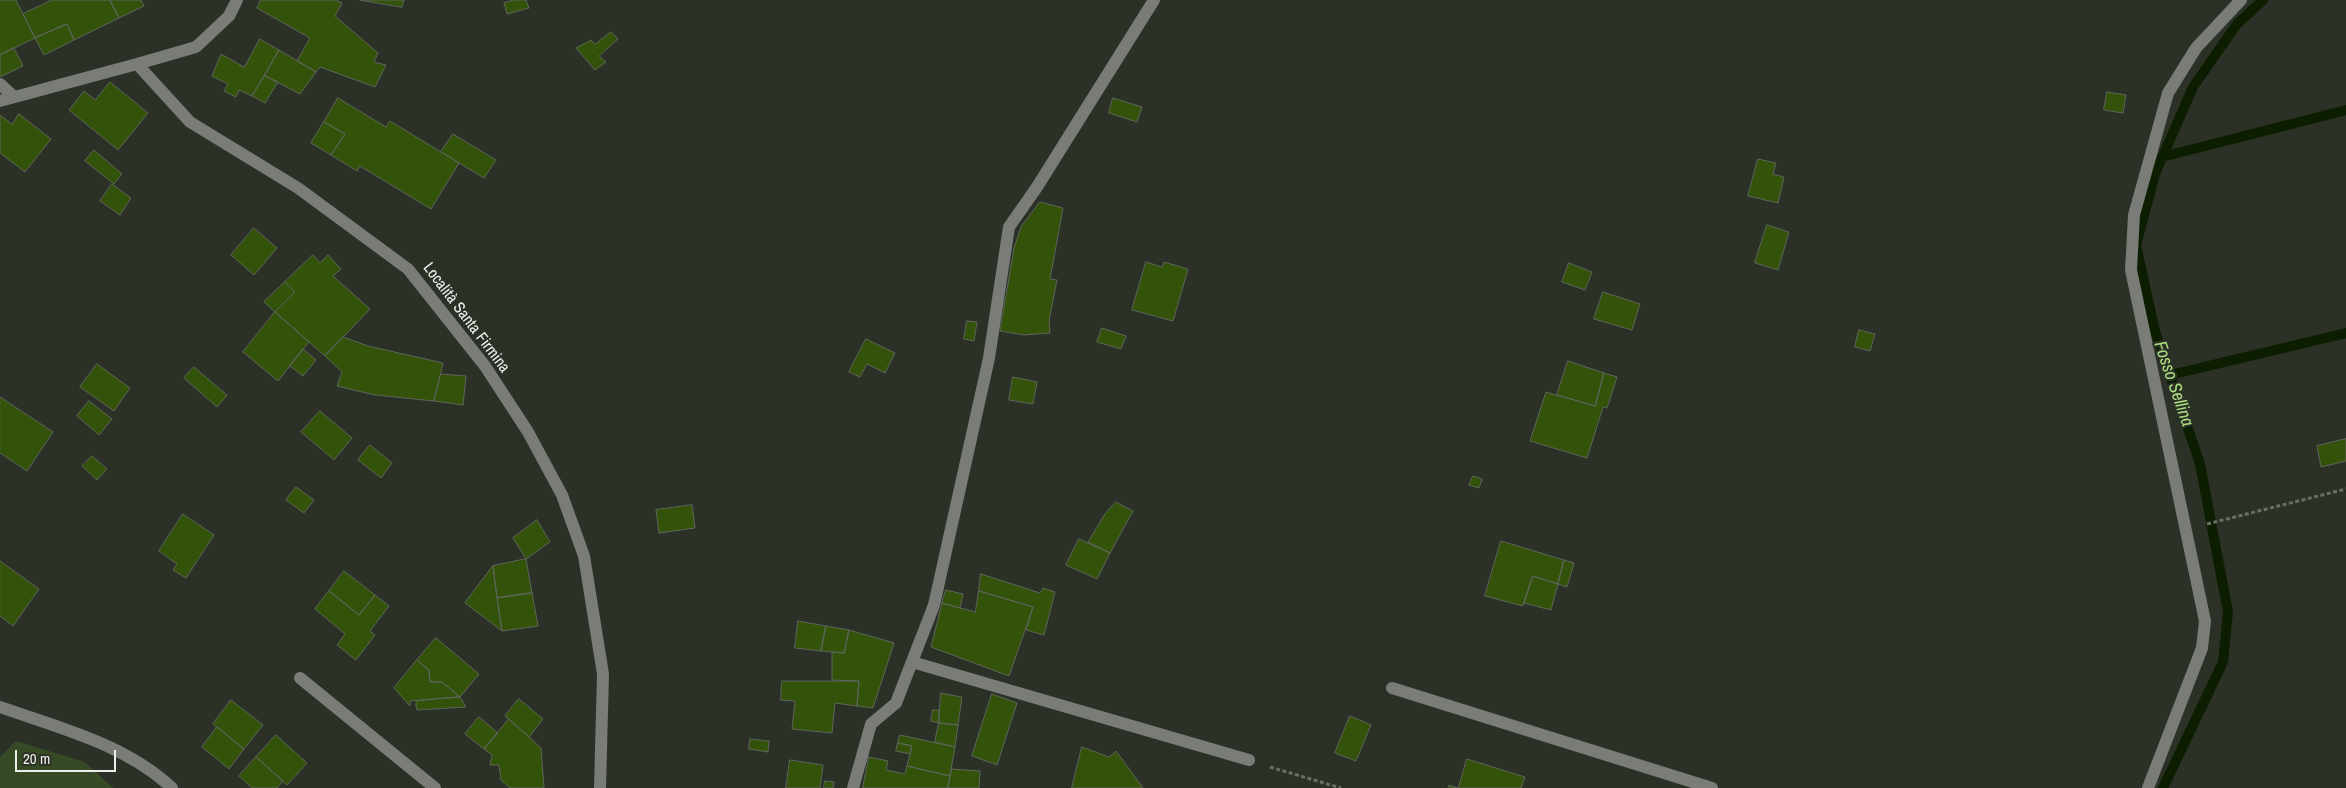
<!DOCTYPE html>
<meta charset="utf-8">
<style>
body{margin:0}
#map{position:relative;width:2346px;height:788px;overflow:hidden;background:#2c3128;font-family:"Archivo Narrow",sans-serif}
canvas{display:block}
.scale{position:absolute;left:15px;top:750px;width:101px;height:22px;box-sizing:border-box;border:2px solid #edf0ea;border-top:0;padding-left:6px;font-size:15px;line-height:18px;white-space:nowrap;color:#edf0ea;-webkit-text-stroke:4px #2c3128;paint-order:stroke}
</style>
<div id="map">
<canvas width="2346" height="788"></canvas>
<div class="scale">20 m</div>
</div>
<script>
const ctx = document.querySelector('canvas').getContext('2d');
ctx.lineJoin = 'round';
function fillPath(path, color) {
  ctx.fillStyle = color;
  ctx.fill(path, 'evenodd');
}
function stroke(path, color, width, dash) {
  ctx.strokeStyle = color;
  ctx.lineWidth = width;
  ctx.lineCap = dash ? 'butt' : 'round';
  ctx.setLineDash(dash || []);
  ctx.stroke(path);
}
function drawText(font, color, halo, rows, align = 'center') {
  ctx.font = font + ' "Archivo Narrow",sans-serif';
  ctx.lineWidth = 4;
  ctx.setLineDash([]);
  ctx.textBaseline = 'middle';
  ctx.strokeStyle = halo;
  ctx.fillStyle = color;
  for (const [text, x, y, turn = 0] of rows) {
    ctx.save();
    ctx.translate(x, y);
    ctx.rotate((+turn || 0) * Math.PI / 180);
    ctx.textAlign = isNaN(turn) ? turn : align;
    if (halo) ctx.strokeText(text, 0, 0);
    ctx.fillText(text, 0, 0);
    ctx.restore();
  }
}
const green = new Path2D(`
 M 16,741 L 85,762 L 113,788 L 0,788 L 0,757 Z`);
const stream = new Path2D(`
 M 2162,157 L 2346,110
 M 2170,375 L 2346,333
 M 2163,788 L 2223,662 L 2228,612 L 2200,464 L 2155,331 L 2136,245 L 2155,174 L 2193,87 L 2237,24 L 2263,0`);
const building = new Path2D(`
 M 0,0 L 16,0 L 35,38 L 0,55 Z
 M 52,0 L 110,0 L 119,18 L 74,40 L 67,24 L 35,38 L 23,14 Z
 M 110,0 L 141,0 L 144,6 L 119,18 Z
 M 261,0 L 335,0 L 342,3 L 335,16 L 378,53 L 374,62 L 386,65 L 375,87 L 320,67 L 316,72 L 297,61 L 310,38 L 257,8 Z
 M 360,0 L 404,0 L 402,7 Z
 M 514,0 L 526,0 L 529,8 L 507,14 L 504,3 Z
 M 67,24 L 74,40 L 44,55 L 35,38 Z
 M 611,32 L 618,39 L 599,56 L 606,62 L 595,70 L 576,48 L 591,40 L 595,44 Z
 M 260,39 L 279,50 L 252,96 L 239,90 L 236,97 L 224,91 L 228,84 L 212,76 L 221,54 L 244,67 Z
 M 14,48 L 23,66 L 0,77 L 0,55 Z
 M 279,50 L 316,72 L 300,94 L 265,76 Z
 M 265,76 L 278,82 L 265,103 L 252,96 Z
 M 110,82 L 148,113 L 118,150 L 69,110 L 84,91 L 95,100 Z
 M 2107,92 L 2126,95 L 2123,113 L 2104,110 Z
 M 338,98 L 386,127 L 390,121 L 459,163 L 431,209 L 360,166 L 357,171 L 331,155 L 345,134 L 324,122 Z
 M 1113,98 L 1142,107 L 1137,122 L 1109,113 Z
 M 19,114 L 51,139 L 25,172 L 0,153 L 0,115 L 12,124 Z
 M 324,122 L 345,134 L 331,155 L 311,143 Z
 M 453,134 L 496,160 L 484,178 L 441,152 Z
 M 94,150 L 122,174 L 114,184 L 85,161 Z
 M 1758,159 L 1776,163 L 1773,174 L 1784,177 L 1778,203 L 1748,196 Z
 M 112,184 L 131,198 L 120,215 L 100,201 Z
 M 1040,202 L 1063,208 L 1050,279 L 1057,280 L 1049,321 L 1050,333 L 1024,335 L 1000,331 L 1014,248 L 1021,227 Z
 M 1767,225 L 1789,232 L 1778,270 L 1755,263 Z
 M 254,228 L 277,248 L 254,275 L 231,255 Z
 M 313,255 L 320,263 L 328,255 L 341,269 L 333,276 L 370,309 L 325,356 L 275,312 L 295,292 L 285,282 Z
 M 1146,262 L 1162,267 L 1164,262 L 1188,269 L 1173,321 L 1132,310 Z
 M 1569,263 L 1592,272 L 1585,290 L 1562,282 Z
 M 285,282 L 295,292 L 275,312 L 264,302 Z
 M 1603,292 L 1640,304 L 1632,330 L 1594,319 Z
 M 275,312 L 309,342 L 278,381 L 243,352 Z
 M 967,321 L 977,322 L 974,341 L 964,339 Z
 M 1102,328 L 1126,336 L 1121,349 L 1097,342 Z
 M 1859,330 L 1875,334 L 1870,351 L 1855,347 Z
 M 343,337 L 368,346 L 443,363 L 434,401 L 375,395 L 337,386 L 342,372 L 325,356 Z
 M 866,339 L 895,353 L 885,373 L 867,364 L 860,377 L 849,372 Z
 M 303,349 L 316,360 L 303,376 L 290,366 Z
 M 1568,361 L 1604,373 L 1595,406 L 1557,395 Z
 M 97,364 L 130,388 L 114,411 L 80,387 Z
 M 194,367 L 227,395 L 217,407 L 184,378 Z
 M 1604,373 L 1617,377 L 1607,408 L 1603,407 L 1587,458 L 1530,441 L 1546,392 L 1595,406 Z
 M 441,374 L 466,376 L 463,405 L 434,401 Z
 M 1013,377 L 1037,382 L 1033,404 L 1009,400 Z
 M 0,397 L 53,432 L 27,471 L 0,453 Z
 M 89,401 L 112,419 L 99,435 L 77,416 Z
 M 320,411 L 352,438 L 334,460 L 301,432 Z
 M 2346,439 L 2346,461 L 2321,467 L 2317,446 Z
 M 370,445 L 392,463 L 381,478 L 358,460 Z
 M 92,456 L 107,469 L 97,480 L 82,466 Z
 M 1473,476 L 1482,479 L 1479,488 L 1469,485 Z
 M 296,487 L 314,500 L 304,513 L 286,500 Z
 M 1116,502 L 1133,511 L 1110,553 L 1088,542 L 1105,514 Z
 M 692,505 L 695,528 L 659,533 L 656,510 Z
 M 183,514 L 214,535 L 186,578 L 173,570 L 177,564 L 159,551 Z
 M 537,520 L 550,542 L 526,559 L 513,538 Z
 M 1079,539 L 1110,553 L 1097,579 L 1066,565 Z
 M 1501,541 L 1564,560 L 1558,584 L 1533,576 L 1523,606 L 1485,596 Z
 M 526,559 L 532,593 L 497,598 L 493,566 Z
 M 1564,560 L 1574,563 L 1567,587 L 1558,584 Z
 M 0,561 L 39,589 L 13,626 L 0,616 Z
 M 493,566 L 497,598 L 502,631 L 465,603 Z
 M 344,571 L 375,595 L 359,615 L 329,591 Z
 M 981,574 L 1040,593 L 1043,588 L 1055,592 L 1044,635 L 1026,630 L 1033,607 L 979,591 Z
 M 1533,576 L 1558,584 L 1551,610 L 1524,603 Z
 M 946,590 L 963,594 L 960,608 L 942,603 Z
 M 329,591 L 359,615 L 375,595 L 389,606 L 370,631 L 375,635 L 356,660 L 337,645 L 345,634 L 315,609 Z
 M 979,591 L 1033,607 L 1009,676 L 931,647 L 942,603 L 975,612 Z
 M 532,593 L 538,626 L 502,631 L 497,598 Z
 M 798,621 L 826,626 L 821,651 L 795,648 Z
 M 826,626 L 849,630 L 844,653 L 821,651 Z
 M 849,630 L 894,643 L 873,708 L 857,706 L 859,681 L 832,680 L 832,652 L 844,653 Z
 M 436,638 L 479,674 L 460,697 L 442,682 L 430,682 L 429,670 L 417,660 Z
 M 417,660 L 429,670 L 430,682 L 442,682 L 460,697 L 410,701 L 410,706 L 394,688 Z
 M 782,681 L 859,681 L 857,706 L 835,703 L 832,733 L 792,729 L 795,701 L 781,700 Z
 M 941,693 L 962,697 L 958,725 L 939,723 Z
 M 992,694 L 1017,703 L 997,765 L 972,756 Z
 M 460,697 L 466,707 L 417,710 L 416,706 L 416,701 Z
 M 519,699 L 543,719 L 529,737 L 505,716 Z
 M 231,700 L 263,725 L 244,749 L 213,724 Z
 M 933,710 L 939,710 L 939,723 L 931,721 Z
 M 1350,716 L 1371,725 L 1356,761 L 1335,753 Z
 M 479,717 L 498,733 L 484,749 L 465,734 Z
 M 509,719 L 541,748 L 544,788 L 510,788 L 501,780 L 499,765 L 490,765 L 492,755 L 484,749 Z
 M 939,723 L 958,725 L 955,747 L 935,742 Z
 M 217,727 L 244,749 L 229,769 L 202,747 Z
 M 276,735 L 307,763 L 287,785 L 256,757 Z
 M 900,735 L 955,747 L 950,776 L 907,766 L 912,746 L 898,743 Z
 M 750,739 L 769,741 L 768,752 L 749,749 Z
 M 898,743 L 912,746 L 910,754 L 896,751 Z
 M 1082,747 L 1109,757 L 1116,751 L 1143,788 L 1072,788 Z
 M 256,757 L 283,781 L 277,788 L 252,788 L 239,776 Z
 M 869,757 L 888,761 L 886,770 L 905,774 L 907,766 L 950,776 L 948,788 L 863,788 Z
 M 1467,759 L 1525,777 L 1521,788 L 1448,788 L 1449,785 L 1458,788 Z
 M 790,760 L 823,765 L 820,788 L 786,788 Z
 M 952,769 L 980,771 L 979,788 L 948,788 Z
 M 825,781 L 834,782 L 833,788 L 824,788 Z`);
const path = new Path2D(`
 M 2207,524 L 2346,489
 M 1270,767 L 1341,788`);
const minor = new Path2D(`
 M 137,64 L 196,47 L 229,16 L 237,0
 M 0,84 L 14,97
 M 0,101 L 137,64 L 190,122 L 298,188 L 408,269 L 485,366 L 528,432 L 562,495 L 584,556 L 603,674 L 600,788
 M 912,662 L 1249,760
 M 300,678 L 435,788
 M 1392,688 L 1712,788
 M 0,707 C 59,728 125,744 172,788
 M 853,788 L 871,724 L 896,703 L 934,605 L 989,358 L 1009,227 L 1037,187 L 1154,0
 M 2148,788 L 2202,648 L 2205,621 L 2131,270 L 2134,215 L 2168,93 L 2196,48 L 2241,0`);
const streetNames = [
 ["Località Santa Firmina",466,318,53]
];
const waterNames = [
 ["Fosso Sellina",2173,384,71]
];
fillPath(green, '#364b25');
stroke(stream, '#0d1e00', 10);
fillPath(building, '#325309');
stroke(building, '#5f655b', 1);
stroke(path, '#6a6e66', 3, [4, 2.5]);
stroke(minor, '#797c77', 12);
drawText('16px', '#edf0ea', '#2c3128', streetNames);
drawText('italic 18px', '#a9dd7e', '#2c3128', waterNames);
</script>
